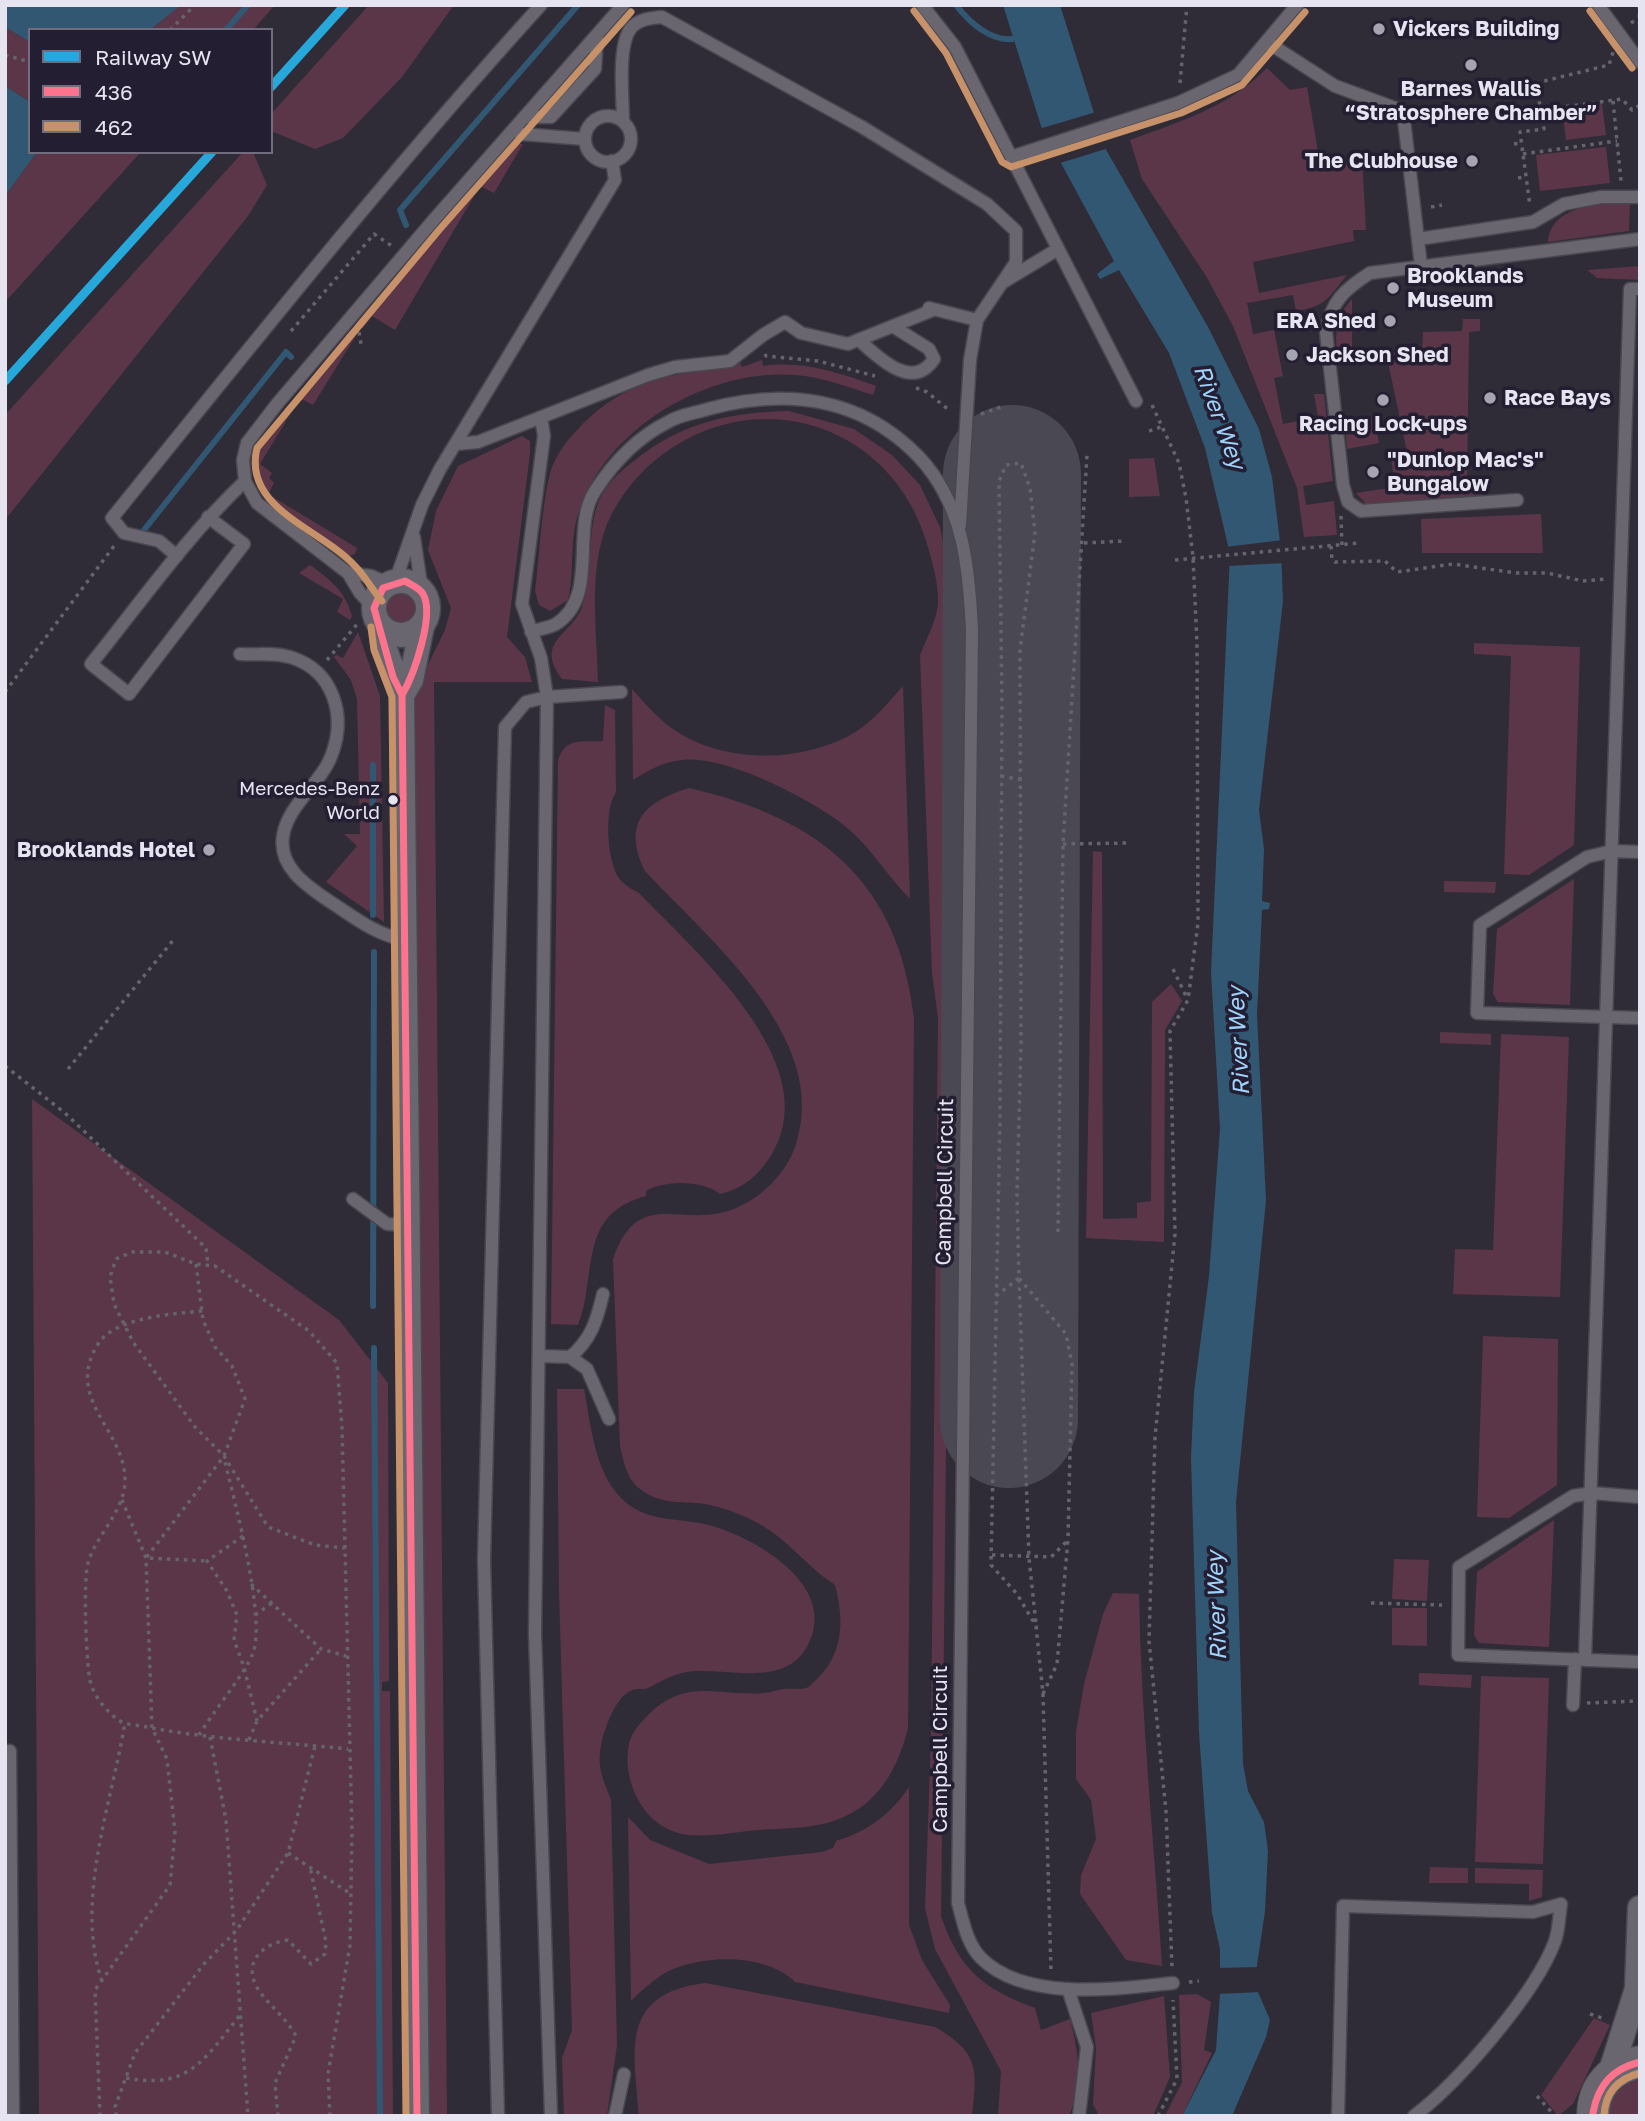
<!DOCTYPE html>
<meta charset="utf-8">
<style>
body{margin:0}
#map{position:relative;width:1645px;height:2121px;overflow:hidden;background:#2f2c37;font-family:"Golos Text",sans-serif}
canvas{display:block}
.frame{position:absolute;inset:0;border:7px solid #e7e4f2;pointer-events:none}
.legend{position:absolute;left:28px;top:28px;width:245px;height:126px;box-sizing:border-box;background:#231e31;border:2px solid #716d7e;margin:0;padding:9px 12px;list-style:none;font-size:21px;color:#e7e4f2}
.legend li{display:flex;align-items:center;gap:14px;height:35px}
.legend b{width:35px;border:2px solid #716d7e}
</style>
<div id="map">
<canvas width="1645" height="2121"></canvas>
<div class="frame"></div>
<ul class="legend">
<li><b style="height:9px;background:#26a8db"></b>Railway SW</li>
<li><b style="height:9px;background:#fc738d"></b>436</li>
<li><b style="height:9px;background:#c7916a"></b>462</li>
</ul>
</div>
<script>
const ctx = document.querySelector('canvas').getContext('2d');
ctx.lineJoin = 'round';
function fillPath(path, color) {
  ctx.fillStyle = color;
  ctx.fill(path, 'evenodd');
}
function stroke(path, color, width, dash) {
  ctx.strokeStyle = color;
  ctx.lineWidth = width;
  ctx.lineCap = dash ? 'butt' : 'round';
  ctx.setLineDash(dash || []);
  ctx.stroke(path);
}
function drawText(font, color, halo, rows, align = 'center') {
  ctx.font = font + ' "Golos Text",sans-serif';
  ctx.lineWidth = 7;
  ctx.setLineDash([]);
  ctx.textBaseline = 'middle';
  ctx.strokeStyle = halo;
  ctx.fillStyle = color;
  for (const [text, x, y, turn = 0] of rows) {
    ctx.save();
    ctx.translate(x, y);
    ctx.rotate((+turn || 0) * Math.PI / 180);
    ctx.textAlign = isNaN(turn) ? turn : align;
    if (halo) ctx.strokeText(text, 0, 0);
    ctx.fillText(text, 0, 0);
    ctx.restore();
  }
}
const green = new Path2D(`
 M 181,5 L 275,5 L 253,30 L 150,30 Z
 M 369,5 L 454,5 L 402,77 L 343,138 L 315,149 L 271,131 L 271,114 Z
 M 5,27 L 30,42 L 30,102 L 5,86 Z
 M 1267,68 L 1290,90 L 1307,87 L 1318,152 L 1327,152 L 1329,161 L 1362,157 L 1366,230 L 1353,230 L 1354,241 L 1253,262 L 1259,293 L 1347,275 C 1328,298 1327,306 1296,311 L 1293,295 L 1247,303 L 1253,334 L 1274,330 L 1283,376 L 1274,378 L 1283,424 L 1318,417 L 1314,394 L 1324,394 L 1333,481 L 1303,486 L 1306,505 L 1334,501 L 1337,535 L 1304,537 L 1297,488 L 1233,326 L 1206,276 L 1142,179 L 1130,140 C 1181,121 1229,107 1267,68 Z
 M 1602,104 L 1606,135 L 1566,140 L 1562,109 Z
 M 515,143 L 523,144 L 494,193 L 480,186 L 395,330 L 372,316 L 363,328 L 355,324 Z
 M 1606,147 L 1610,183 L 1540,191 L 1536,155 Z
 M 37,152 L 141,152 L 5,302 L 5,196 Z
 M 243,152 L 253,152 L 267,185 L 248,216 L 5,520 L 5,415 Z
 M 1630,202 L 1629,231 L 1548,242 C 1551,204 1602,204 1630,202 Z
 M 1640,266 L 1640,280 L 1597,278 L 1587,270 Z
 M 1352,299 L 1352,353 L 1337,355 C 1335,333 1336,316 1352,299 Z
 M 1463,319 L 1480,319 L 1480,331 L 1469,332 L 1467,482 L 1490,483 L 1482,495 L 1370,508 L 1356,493 L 1395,487 L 1391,456 L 1407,452 L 1386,353 L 1422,351 L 1423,332 L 1462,331 Z
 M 350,330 L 357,334 L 313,405 L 300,398 L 260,464 L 272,473 L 269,478 L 274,483 L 268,494 L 357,548 L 355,554 L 344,558 L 264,498 L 254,460 L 261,440 Z
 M 762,360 L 763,366 C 803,360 840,373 876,386 L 873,395 C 848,387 822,377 795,375 C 709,368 607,427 579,511 C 569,539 575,571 568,600 L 550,611 L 539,605 L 535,591 C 540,552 541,510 550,473 C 555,456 567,440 579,428 C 627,377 676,375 740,363 L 742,367 Z
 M 789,411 L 854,429 L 892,455 L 920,485 L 940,527 L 955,603 L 941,1916 C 959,1969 983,1989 1035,2008 L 1041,2030 L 1070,2019 C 1079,2053 1083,2082 1069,2116 L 998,2116 L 1001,2071 L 935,1949 L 925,1908 L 931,1739 L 938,1018 L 932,973 L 920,655 C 926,640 936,621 938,605 C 939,586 933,565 928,547 C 895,427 763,381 663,454 C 639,472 619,496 607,524 C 588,572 597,631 598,682 L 562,679 C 534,641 571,636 582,607 C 593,574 587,538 597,506 C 603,487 619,472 634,461 C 680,423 730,412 789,411 Z
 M 1374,417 L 1379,443 L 1347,449 L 1345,422 Z
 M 522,436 L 530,441 L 530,454 L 507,637 L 525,657 L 532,682 L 434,682 L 447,2116 L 428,2116 L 415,691 L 445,630 L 451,608 L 428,550 L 436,511 L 458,466 Z
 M 1154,458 L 1160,496 L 1129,497 L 1129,459 Z
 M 1541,514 L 1543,553 L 1422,553 L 1421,519 Z
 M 310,565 C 331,580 345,591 352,616 L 350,620 L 337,612 L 343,599 L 299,573 Z
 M382 608a19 19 0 1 1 38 0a19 19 0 1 1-38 0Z
 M 358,632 L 380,696 L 384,922 L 326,882 L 357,846 L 344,834 L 360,834 L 357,699 L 351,680 L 334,657 L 336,655 L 343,658 Z
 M 1474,643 L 1580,647 L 1574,845 L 1529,875 L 1504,874 L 1511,656 L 1474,654 Z
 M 903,686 L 910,899 C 887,876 871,847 845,826 C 811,799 726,755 682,760 C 663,762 649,770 633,780 L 632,689 C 642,700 653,713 665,723 C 716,765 803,765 857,731 C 875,719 889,702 903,686 Z
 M 605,705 L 615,710 L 616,792 C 604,810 607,855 617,875 C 622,884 630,888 639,893 C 694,951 825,1062 773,1152 C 760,1174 745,1188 720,1194 C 702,1180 665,1180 646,1191 L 646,1196 C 576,1214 598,1276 578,1325 L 551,1324 L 558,761 C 564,737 582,742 603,741 Z
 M 689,788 C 819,818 898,880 914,1018 L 908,1728 C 899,1764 882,1799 846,1816 C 819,1829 788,1828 758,1830 C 736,1832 711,1837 689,1835 C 646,1831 621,1783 629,1744 C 631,1733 641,1722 649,1714 C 688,1677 718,1697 764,1693 C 771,1693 778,1689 785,1689 C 791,1688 800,1690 806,1688 C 810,1687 814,1681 818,1678 C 844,1652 844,1619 835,1585 C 806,1566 786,1537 754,1521 C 736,1512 717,1505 697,1503 C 677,1502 658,1503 640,1489 C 626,1478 624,1462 620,1446 L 613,1259 C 639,1184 682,1231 736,1208 C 764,1196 787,1172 796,1144 C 831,1038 708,939 645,871 C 622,823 644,802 689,788 Z
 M 1093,851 L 1102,852 L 1103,1219 L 1137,1218 L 1137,1203 L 1151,1201 L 1152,1002 L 1171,984 L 1182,1001 L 1165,1030 L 1164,1242 L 1086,1238 Z
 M 1574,879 L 1570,1005 L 1498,1002 L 1493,994 L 1497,929 Z
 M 1444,881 L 1496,882 L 1495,893 L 1444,892 Z
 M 1440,1032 L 1491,1034 L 1491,1045 L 1440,1043 Z
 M 1501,1034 L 1569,1037 L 1560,1297 L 1453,1294 L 1455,1249 L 1493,1250 Z
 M 32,1099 L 339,1320 L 388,1383 L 389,1681 L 382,1682 L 382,1691 L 390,1691 L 393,2116 L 39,2116 Z
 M 1483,1336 L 1558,1339 L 1557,1485 L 1509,1518 L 1477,1517 Z
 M 557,1389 L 584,1389 C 591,1425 594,1470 621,1498 C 644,1521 671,1518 700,1523 C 745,1532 831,1578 812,1635 C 795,1688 739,1670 697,1671 C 679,1671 663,1680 648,1688 C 643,1690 637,1688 632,1690 C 612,1698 597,1746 600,1765 C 601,1778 607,1788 611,1800 L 617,2045 L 607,2116 L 564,2116 L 562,2058 L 572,2030 L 559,1591 Z
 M 1554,1520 L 1549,1647 L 1479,1643 L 1474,1635 L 1477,1572 Z
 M 1394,1559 L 1429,1560 L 1427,1601 L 1392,1599 Z
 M 1113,1593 L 1139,1594 C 1141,1718 1154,1842 1162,1966 L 1126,1960 L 1080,1894 L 1081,1875 L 1096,1839 L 1091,1800 L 1076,1779 L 1076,1732 L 1084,1684 L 1103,1614 Z
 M 1392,1608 L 1427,1608 L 1427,1646 L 1392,1645 Z
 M 1419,1673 L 1472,1675 L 1471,1688 L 1419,1685 Z
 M 1481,1676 L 1549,1678 L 1543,1864 L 1475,1862 Z
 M 909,1787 L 909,1925 L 922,1960 L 950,2005 L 949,2013 L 795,1982 C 766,1953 701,1954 665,1973 C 652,1981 642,1990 631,2001 L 628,1817 L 650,1840 L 709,1864 L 822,1852 L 833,1848 L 836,1841 C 867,1832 891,1814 909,1787 Z
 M 1430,1867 L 1468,1868 L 1468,1883 L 1429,1883 Z
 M 1475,1868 L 1543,1870 L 1542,1897 L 1529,1901 L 1529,1884 L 1475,1883 Z
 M 705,1983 L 935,2027 C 978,2052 978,2068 972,2116 L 639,2116 C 634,2050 619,1994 705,1983 Z
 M 1197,1994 L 1211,2002 L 1204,2050 L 1212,2053 L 1182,2116 L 1165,2116 L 1182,2082 L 1179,1995 Z
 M 1164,1996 L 1170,2077 L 1153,2116 L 1099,2116 L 1093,2104 L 1096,2048 L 1091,2013 Z
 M 1594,2018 L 1610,2025 L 1573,2104 L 1558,2116 L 1541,2095 Z
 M 1640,2076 L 1640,2116 L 1609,2116 C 1608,2094 1622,2084 1640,2076 Z`);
const water = new Path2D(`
 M 5,5 L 181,5 L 150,30 L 30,30 L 30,42 L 5,27 Z
 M 1003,5 L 1060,5 L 1105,148 L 1208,327 L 1259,429 L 1272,477 L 1281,550 L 1283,601 L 1259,810 L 1264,849 L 1262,901 L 1270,903 L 1269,909 L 1262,910 L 1257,1014 L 1266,1200 L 1236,1502 L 1243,1764 L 1248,1791 L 1264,1822 L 1268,1851 L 1265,1911 L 1257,1965 L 1258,1992 L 1270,2020 L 1266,2037 L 1232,2116 L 1182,2116 L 1216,2050 L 1220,1994 L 1220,1949 L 1212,1913 L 1199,1733 L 1191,1458 L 1194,1392 L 1209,1276 L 1220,1129 L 1211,972 L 1230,554 L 1205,448 L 1169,353 L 1119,270 L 1100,279 L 1097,274 L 1114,261 L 1041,126 Z
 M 5,86 L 30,102 L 30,152 L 37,152 L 5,196 Z`);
const pier = new Path2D(`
 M 1096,112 L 1109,148 L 1057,164 L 1039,129 Z
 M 1283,540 L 1285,563 L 1227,566 L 1225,547 Z
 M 1260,1967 L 1261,1992 L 1217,1994 L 1215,1968 Z`);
const stream = new Path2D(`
 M 956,5 C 969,22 990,41 1012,39
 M 226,30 L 248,5
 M 406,225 L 400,210 L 578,5
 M 144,530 L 286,352 L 291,357
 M 373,915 L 373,765
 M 373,1306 L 374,952
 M 374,1348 L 380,2116`);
const runway = new Path2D(`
 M 1009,1419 L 1012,474`);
const path = new Path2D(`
 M 1639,5 L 1640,35
 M 1631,23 L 1640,17
 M 170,30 L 195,5
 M 5,55 L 30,62
 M 1180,83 L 1187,5
 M 1536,83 L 1609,65 L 1613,52
 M 1487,90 L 1536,83 L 1544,129 L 1520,132 L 1530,206
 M 1613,101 L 1621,181
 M 1541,110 L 1622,99 L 1632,110 L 1640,105
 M 1514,144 L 1521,143
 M 1523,154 L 1617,141
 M 1518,178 L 1526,177
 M 1431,207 L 1442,205
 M 291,331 L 374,234 L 392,246
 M 359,332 L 361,344
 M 765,354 L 766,356 L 818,361 L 875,376
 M 916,388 L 927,392 L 950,411
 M 1152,405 L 1179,463 L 1186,498 L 1193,557 L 1197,644 L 1198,923 L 1188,1000 L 1170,1031 L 1175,1234 L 1155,1437 L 1149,1641 L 1166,1811 L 1172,1968
 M 981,414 L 1001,407
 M 1149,431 L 1161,427
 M 1341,516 L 1342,545
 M 1084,543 L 1125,541
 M 1331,546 L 1332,560 L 1335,562 L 1385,561 L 1397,572 L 1453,564 L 1516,573 L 1547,573 L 1583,581 L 1606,579
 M 1175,560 L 1359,543
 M 327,660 L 359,622
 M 5,692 L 114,546
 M 1001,776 L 1022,780
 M 1063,844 L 1126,843
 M 1173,969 L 1187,998
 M 5,1066 L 65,1113 L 206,1248 L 208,1265
 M 68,1069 L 175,938
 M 1058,1232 L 1063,844 L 1087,455
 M 196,1264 L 203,1320 L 215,1347 L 232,1366 L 245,1399 L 224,1456 L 146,1558 L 207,1561
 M 1019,1279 L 1029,1558 L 1036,1624
 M 996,1296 L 1019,1278
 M 202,1311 C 173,1314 115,1317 98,1344 C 63,1400 127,1431 125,1482 C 124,1512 96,1535 88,1563 C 83,1581 86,1661 90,1680 C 93,1695 105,1710 117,1719 C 124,1725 138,1725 147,1727 C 213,1740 281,1742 348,1749
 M 243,1536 L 207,1561 L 227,1591 L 237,1615 L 234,1640 L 244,1667 L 257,1721
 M 992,1555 L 1051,1557 L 1067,1541
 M 251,1584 L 321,1649 L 346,1656
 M 1371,1603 L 1442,1605
 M 255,1615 L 272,1603
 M 1043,1694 L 1057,1664 L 1068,1539 L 1072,1364 L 1066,1334 L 1019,1278 L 1017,1195 L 1021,1043 L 1020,650 L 1035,533 L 1030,488 L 1021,463 L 1006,465 L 999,481 L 1002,707 L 1000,1118 L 991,1565 L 1017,1594 L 1036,1626 L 1043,1694 L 1051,1971
 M 1587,1703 L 1637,1701
 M 199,1735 C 211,1715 246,1672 253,1653 C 266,1618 235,1503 225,1462
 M 210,1737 L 226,1820 L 248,2116
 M 249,1740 L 257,1721 L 321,1649
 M 288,1853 L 351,1894
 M 102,1981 C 74,1901 112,1803 125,1722
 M 1189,1982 L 1199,1981
 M 1590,2014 L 1605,2019
 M 126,2078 C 189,2090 205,2059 240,2015
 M 1537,2096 L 1555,2116
 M 100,2116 L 95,1990 L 170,1885 L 175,1832 L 167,1759 L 152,1728 L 146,1558 L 122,1500
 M 116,2116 L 115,2107 L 135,2053 L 204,1964 L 236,1931 L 288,1853 L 315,1746
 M 278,2116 L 275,2083 L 296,2036 C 285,2016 269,2006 258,1989 C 241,1962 264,1943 288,1940 L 311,1964 L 325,1954 L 326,1942 L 310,1867
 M 330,2116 L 328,2074 L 350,1945 L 352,1830 L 342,1428 L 337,1363 L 309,1331 L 215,1266 L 196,1264 L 165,1252 L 132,1252 L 116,1259 L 110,1277 L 114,1304 L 133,1342 L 195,1427 L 224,1456 L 268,1527 L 315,1545 L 345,1548
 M 1158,2116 L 1177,2079 L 1173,2000`);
const service = new Path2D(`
 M 922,5 L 955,47 L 1136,401
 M 1598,5 L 1640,62
 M 1267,42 L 1335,86 L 1403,111 L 1421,266
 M585 139a23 23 0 1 1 46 0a23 23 0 1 1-46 0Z
 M 525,117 L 551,117 L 595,69 L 597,37
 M 623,121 C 623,98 617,46 631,28 C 639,19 650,18 662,17 L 862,127 L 987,204 L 1016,231 L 1016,262 L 977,320 L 929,308
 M 514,129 L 521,134 L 585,139
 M 1011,157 L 1178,103 L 1238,75 L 1297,5
 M 1418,239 L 1533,222 L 1564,204 L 1601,197 L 1640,197
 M 1005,281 L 1058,249
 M 859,340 C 878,357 912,392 934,359 L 929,349 L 894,327
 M 541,417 L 544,436 L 522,604 L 541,658 L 547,697 L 535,1633 L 551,2116
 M 456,444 L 478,442 L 648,375 L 675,367 L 730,361 L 763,335 L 785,322 L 801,333 L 848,344 L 933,310
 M 1517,500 L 1361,511 L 1348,502 L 1343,485 L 1326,332 C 1331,301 1345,289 1370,273 L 1640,239
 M 208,517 L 244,544 L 129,694 L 91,664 C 141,602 187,536 245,481
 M 960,525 L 970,360 L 977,320
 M 414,537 L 422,591
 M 177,556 L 159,541 L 124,533 L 112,518 C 252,345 391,170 541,5
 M 348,573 L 371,576 L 390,584
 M 395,582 L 422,505 L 440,469 L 615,180 L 612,161
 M 374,608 L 360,593 L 348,573 L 257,503 L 245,481 L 243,460 L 247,443 L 277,404 L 431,223 L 623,5
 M 531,632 C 538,629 549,628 556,624 C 600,596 570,529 595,491 C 613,463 638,437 668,422 C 679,415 695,413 708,409 C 786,388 861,397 919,457 C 964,505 969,568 972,630 L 958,1903 C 963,1921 967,1944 981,1958 C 1025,2002 1116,1989 1173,1983
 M 240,654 C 257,655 277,652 293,658 C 334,672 346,716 332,754 C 322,783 288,804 283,836 C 278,867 307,886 329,901 C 354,917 374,934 404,940
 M 1640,852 L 1612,851 L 1587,857 L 1480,925 L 1477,1013 L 1640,1018
 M 353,1199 L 387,1224 L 407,1225
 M 539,1356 L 570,1357 C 591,1340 597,1320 603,1294
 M 570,1357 L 587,1369 L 609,1419
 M 1640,1497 L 1592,1493 L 1573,1496 L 1459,1567 L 1458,1655 L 1640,1662
 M 1585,1660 L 1630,289 L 1640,289
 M 1573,1705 L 1575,1659
 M 5,1751 L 10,1751 L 13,2116
 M 1068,1989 L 1087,2047 L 1079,2116
 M 498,2116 L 484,1560 L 505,727 L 526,702 L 547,697 L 621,692
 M 615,2116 L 624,2074
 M 1338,2116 L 1343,1906 L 1533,1912 L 1561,1904 C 1559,1916 1559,1930 1555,1941 C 1536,1993 1458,2083 1414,2116`);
const minor = new Path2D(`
 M374 608a27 27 0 1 1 54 0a27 27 0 1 1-54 0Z
 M 381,626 L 384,647 L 402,695 L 417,2116
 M 402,695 L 411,680 L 422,626
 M 1610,2074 L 1637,1989 L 1640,1908`);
const tertiary = new Path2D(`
 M 1593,2116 C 1593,2086 1612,2067 1640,2062`);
const bus1 = new Path2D(`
 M 405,581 C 411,585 420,588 423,594 C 435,614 414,675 402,695 L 393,677 L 374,608 L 383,588 Z
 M 402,695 L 417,2116
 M 1593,2113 C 1598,2085 1612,2069 1640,2062`);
const bus2 = new Path2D(`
 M 914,11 L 946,53 L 1002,162 L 1011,167 L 1181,113 L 1242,85 L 1305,12
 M 1590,11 L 1632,68
 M 382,601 C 372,590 365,576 355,566 C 322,529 242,509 257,448 L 439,230 L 631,12
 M 371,627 L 374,650 L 392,697 L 406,2116
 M 1604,2116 C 1605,2093 1617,2079 1640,2073`);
const rail1 = new Path2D(`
 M 271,87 L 345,5
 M 5,381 L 212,152`);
const markers = [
 [1379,29,7,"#a7a4b1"],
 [1471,65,7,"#a7a4b1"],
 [1472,161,7,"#a7a4b1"],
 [1393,288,7,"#a7a4b1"],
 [1390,321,7,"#a7a4b1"],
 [1292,355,7,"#a7a4b1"],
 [1490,398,7,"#a7a4b1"],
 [1383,400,7,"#a7a4b1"],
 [1373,472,7,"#a7a4b1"],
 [393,800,6,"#e7e4f2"],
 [209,850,7,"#a7a4b1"]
];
const busNames = [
 ["Mercedes-Benz",380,789],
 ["World",380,813]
];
const poiNames = [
 ["Vickers Building",1393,29],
 ["Barnes Wallis",1471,89,"center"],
 ["“Stratosphere Chamber”",1471,113,"center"],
 ["The Clubhouse",1458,161,"right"],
 ["Brooklands",1407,276],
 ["Museum",1407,300],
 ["ERA Shed",1376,321,"right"],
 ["Jackson Shed",1306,355],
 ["Race Bays",1504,398],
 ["Racing Lock-ups",1383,424,"center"],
 ["\"Dunlop Mac's\"",1387,460],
 ["Bungalow",1387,484],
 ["Brooklands Hotel",195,850,"right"]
];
const streetNames = [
 ["Campbell Circuit",945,1182,-89],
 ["Campbell Circuit",940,1749,-90]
];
const waterNames = [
 ["River Wey",1219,417,70],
 ["River Wey",1239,1041,-93],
 ["River Wey",1217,1606,-92]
];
fillPath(green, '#5b3648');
fillPath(water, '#325773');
fillPath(pier, '#2f2c37');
stroke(stream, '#325773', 6);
stroke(runway, '#4a4852', 138);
stroke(service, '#494750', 15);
stroke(minor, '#494750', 27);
stroke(tertiary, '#494750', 34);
stroke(path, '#65636c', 3.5, [3.5, 5]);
stroke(service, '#69666f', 12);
stroke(minor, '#69666f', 24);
stroke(tertiary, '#69666f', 32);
stroke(bus1, '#fc738d', 7);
stroke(bus2, '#c7916a', 7);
stroke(rail1, '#26a8db', 9);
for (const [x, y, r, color] of markers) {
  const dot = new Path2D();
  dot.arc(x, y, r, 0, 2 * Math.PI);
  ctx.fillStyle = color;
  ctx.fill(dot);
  stroke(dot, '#231e31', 2.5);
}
drawText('19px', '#e7e4f2', '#231e31', busNames, 'right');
drawText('bold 21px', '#e7e4f2', '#231e31', poiNames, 'left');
drawText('21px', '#e7e4f2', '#231e31', streetNames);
drawText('italic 23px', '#9fd3fc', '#231e31', waterNames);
</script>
